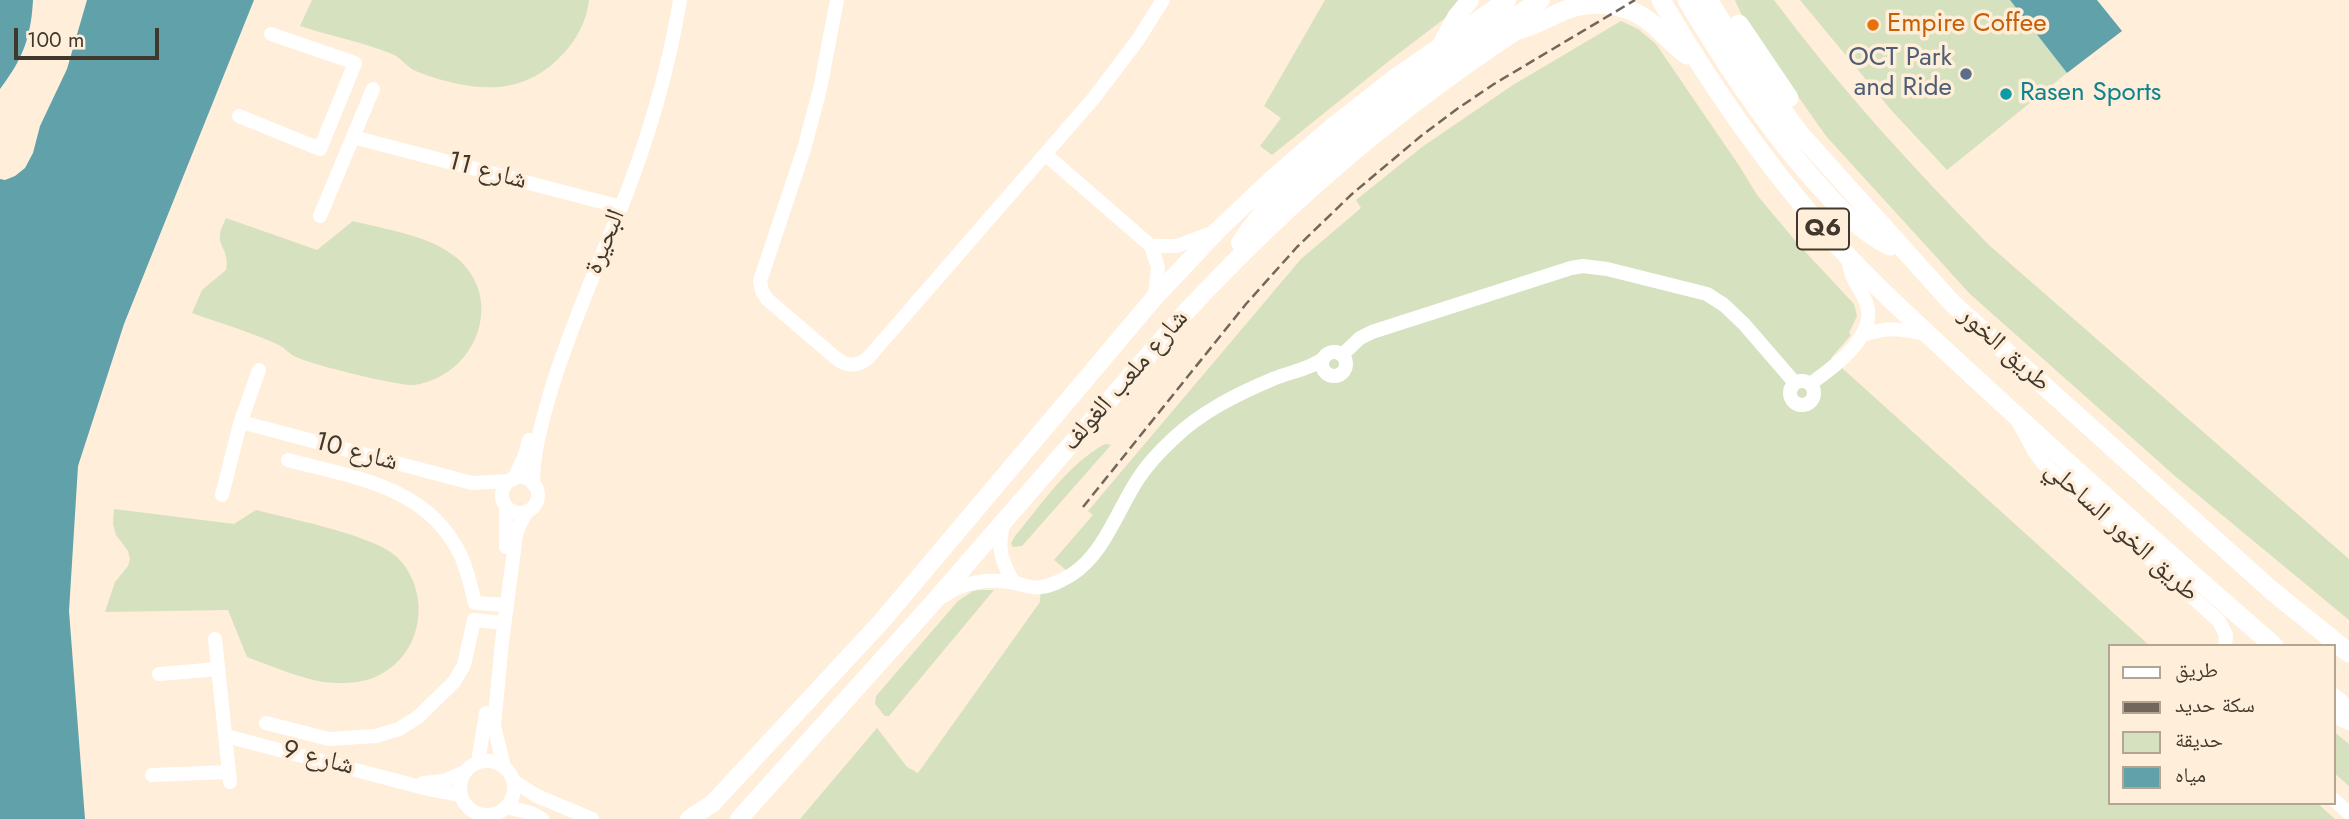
<!DOCTYPE html>
<meta charset="utf-8">
<style>
body{margin:0}
#map{position:relative;width:2349px;height:819px;overflow:hidden;background:#ffeed9;font-family:Jost,"Noto Naskh Arabic",sans-serif}
canvas{display:block}
.legend{position:absolute;left:2108px;top:644px;width:228px;height:161px;box-sizing:border-box;background:#ffeed9;border:2px solid #b3a594;margin:0;padding:9px 12px;list-style:none;font-size:21px;color:#40382d}
.legend li{display:flex;align-items:center;gap:14px;height:35px}
.legend b{width:35px;border:2px solid #b3a594}
.scale{position:absolute;left:14px;top:28px;width:145px;height:32px;box-sizing:border-box;border:4px solid #40382d;border-top:0;padding-left:9px;font-size:21px;line-height:24px;white-space:nowrap;color:#40382d;-webkit-text-stroke:5px #ffeed9;paint-order:stroke}
</style>
<div id="map">
<canvas width="2349" height="819"></canvas>
<ul class="legend">
<li><b style="height:9px;background:#fff"></b>طريق</li>
<li><b style="height:9px;background:#72675a"></b>سكة حديد</li>
<li><b style="height:19px;background:#d6e1bf"></b>حديقة</li>
<li><b style="height:19px;background:#60a1aa"></b>مياه</li>
</ul>
<div class="scale">100 m</div>
</div>
<script>
const ctx = document.querySelector('canvas').getContext('2d');
ctx.lineJoin = 'round';
function fillPath(path, color) {
  ctx.fillStyle = color;
  ctx.fill(path, 'evenodd');
}
function stroke(path, color, width, dash) {
  ctx.strokeStyle = color;
  ctx.lineWidth = width;
  ctx.lineCap = dash ? 'butt' : 'round';
  ctx.setLineDash(dash || []);
  ctx.stroke(path);
}
function drawText(font, color, halo, rows, align = 'center') {
  ctx.font = font + ' Jost,"Noto Naskh Arabic",sans-serif';
  ctx.lineWidth = 7;
  ctx.setLineDash([]);
  ctx.textBaseline = 'middle';
  ctx.strokeStyle = halo;
  ctx.fillStyle = color;
  for (const [text, x, y, turn = 0] of rows) {
    ctx.save();
    ctx.translate(x, y);
    ctx.rotate((+turn || 0) * Math.PI / 180);
    ctx.textAlign = isNaN(turn) ? turn : align;
    if (halo) ctx.strokeText(text, 0, 0);
    ctx.fillText(text, 0, 0);
    ctx.restore();
  }
}
const green = new Path2D(`
 M 312,0 L 589,0 C 587,21 576,41 561,56 C 520,99 469,91 418,72 C 408,69 402,58 392,54 C 363,42 330,36 300,26 Z
 M 1325,0 L 1469,0 L 1394,57 L 1272,155 L 1260,146 L 1281,118 L 1264,106 Z
 M 1735,0 L 1774,0 C 1839,87 1913,168 1990,246 L 2349,559 L 2349,620 L 2175,476 L 1970,294 L 1826,136 L 1744,20 Z
 M 1800,0 L 2010,0 L 2067,73 L 1947,170 L 1892,111 Z
 M 1621,21 L 1638,29 L 1656,44 L 1740,167 L 1757,195 L 1798,244 L 1854,304 L 1857,316 L 1849,333 L 1851,335 L 1831,358 L 2150,646 L 2109,646 L 2109,803 L 2317,803 L 2335,819 L 800,819 L 877,728 L 907,767 L 918,773 L 1040,602 L 1041,582 L 1047,582 L 1066,570 L 1054,560 L 1093,515 L 1088,511 L 1301,259 L 1361,208 L 1356,200 L 1422,147 L 1513,85 Z
 M 226,218 L 317,250 L 353,221 C 387,230 429,235 457,258 C 507,301 474,378 413,385 C 398,386 308,364 294,356 C 288,353 284,347 277,344 C 250,332 220,323 192,313 L 202,290 L 226,270 C 230,251 218,247 220,235 C 220,230 224,223 226,218 Z
 M 1105,444 L 1111,445 L 1022,546 L 1013,547 L 1011,543 L 1015,536 C 1042,504 1068,464 1105,444 Z
 M 114,509 L 234,524 L 256,510 C 290,519 374,535 397,557 C 433,593 423,657 375,677 C 364,682 351,683 339,683 C 312,684 272,666 247,657 L 228,610 L 105,612 L 115,582 L 128,566 L 130,559 L 128,551 L 116,535 L 113,524 Z
 M 980,590 L 994,590 L 889,716 L 885,716 L 875,704 L 876,696 L 958,601 L 973,591 Z
 M 2333,731 L 2349,744 L 2349,786 L 2333,772 Z`);
const water = new Path2D(`
 M 0,0 L 33,0 C 31,37 23,59 0,89 Z
 M 87,0 L 254,0 L 124,324 L 78,466 L 69,611 L 85,819 L 0,819 L 0,179 L 5,180 L 15,176 L 25,168 L 33,153 L 40,126 L 67,69 Z
 M 2010,0 L 2097,0 L 2122,31 L 2067,73 Z`);
const minor = new Path2D(`
 M 837,0 L 820,89 L 804,149 L 760,281 L 762,291 L 767,299 L 837,359 C 848,367 858,366 868,358 L 1093,99 L 1137,41 L 1163,0
 M 239,116 L 320,149 L 355,63 L 271,34
 M 353,137 L 621,207
 M 1045,154 L 1151,246 L 1158,267 L 1155,297
 M 320,216 L 373,89
 M 1151,246 L 1177,246 L 1217,231
 M 1863,335 C 1887,327 1903,328 1927,335
 M1322 364a12 12 0 1 1 24 0a12 12 0 1 1-24 0Z
 M 1342,355 L 1360,338 L 1372,332 L 1571,268 L 1583,266 L 1607,269 L 1707,294 L 1724,305 L 1744,324 L 1795,383
 M1790 393a12 12 0 1 1 24 0a12 12 0 1 1-24 0Z
 M 1810,384 C 1833,368 1879,335 1866,302 C 1858,283 1850,280 1848,256
 M 241,422 L 472,483 L 509,481
 M 2019,423 L 2034,451 L 2043,463 L 2219,621 L 2226,635 L 2225,646
 M 288,460 C 355,478 428,486 461,556 C 468,572 471,587 475,603 L 506,605
 M502 495a18 18 0 1 1 36 0a18 18 0 1 1-36 0Z
 M 514,479 L 525,455 L 529,440
 M 533,484 C 533,451 542,422 551,390 C 570,329 596,270 620,210 C 647,143 668,72 680,0
 M 222,495 L 240,424 L 259,370
 M 1004,521 C 997,548 1000,559 1014,583
 M 506,547 L 506,507
 M 944,596 C 963,581 992,578 1015,583 C 1024,585 1032,589 1041,587 C 1052,586 1062,580 1071,575 C 1104,554 1117,511 1138,479 C 1147,465 1160,451 1173,439 C 1201,412 1237,394 1273,379 C 1289,372 1308,370 1323,359
 M 215,639 L 230,782
 M 159,674 L 218,669
 M 2333,716 L 2349,723
 M 266,723 L 329,739 L 376,736 L 399,729 L 418,717 L 454,682 L 464,665 L 474,620 L 504,623
 M 226,736 L 428,789 L 461,795
 M460 788a27 27 0 1 1 54 0a27 27 0 1 1-54 0Z
 M 478,762 L 486,713
 M 504,767 L 494,726 L 502,642 L 516,535 L 519,526 L 527,511
 M 152,775 L 229,772
 M 513,781 L 537,796 L 592,819
 M 423,783 L 444,781 L 466,771
 M 2333,799 L 2349,813
 M 506,807 L 531,813 L 542,819`);
const major = new Path2D(`
 M 1443,41 L 1456,17 L 1470,0
 M 1240,243 C 1264,205 1298,177 1332,148 C 1398,94 1468,45 1541,0
 M 689,819 L 713,803 L 881,622 L 1155,297 L 1218,230 L 1272,179 L 1332,127 L 1392,80 L 1507,0
 M 739,819 L 931,605 L 1186,312 C 1292,198 1399,107 1530,22`);
const highway = new Path2D(`
 M 1661,0 C 1708,81 1761,158 1823,229 C 1869,282 1923,329 1974,377 C 2073,468 2173,558 2274,646
 M 1687,0 C 1725,63 1765,125 1814,180 C 1837,206 1859,231 1890,246
 M 1708,0 L 1751,68 L 1800,134 L 1952,303 L 2271,590 L 2349,653
 M 1739,24 L 1789,98
 M 1518,30 C 1534,26 1547,18 1563,11 C 1589,0 1622,2 1646,19 C 1661,29 1672,45 1687,55
 M 2333,697 L 2349,710`);
const rail = new Path2D(`
 M 1083,507 L 1246,304 L 1297,247 L 1352,194 L 1421,136 L 1457,109 L 1494,84 L 1635,0`);
const markers = [
 [1873,25,7,"#e8710a"],
 [1966,74,7,"#5c6f8a"],
 [2006,94,7,"#0f9aa8"]
];
const shields = [
 [1823,229,52]
];
const shieldNames = [
 ["Q6",1823,229]
];
const foodNames = [
 ["Empire Coffee",1887,25]
];
const serviceNames = [
 ["OCT Park",1952,59],
 ["and Ride",1952,89]
];
const cultureNames = [
 ["Rasen Sports",2020,94]
];
const streetNames = [
 ["شارع 11",487,172,15],
 ["البحيرة",606,242,-68],
 ["طريق الخور",2004,350,42],
 ["شارع ملعب الغولف",1126,381,-49],
 ["شارع 10",356,453,15],
 ["طريق الخور الساحلي",2121,532,42],
 ["شارع 9",318,759,14]
];
fillPath(green, '#d6e1bf');
fillPath(water, '#60a1aa');
stroke(minor, '#fff', 14);
stroke(major, '#fff', 18);
stroke(highway, '#fff', 19);
stroke(rail, '#72675a', 2.5, [10, 5]);
for (const [x, y, r, color] of markers) {
  const dot = new Path2D();
  dot.arc(x, y, r, 0, 2 * Math.PI);
  ctx.fillStyle = color;
  ctx.fill(dot);
  stroke(dot, '#ffeed9', 2.5);
}
for (const [x, y, w] of shields) {
  const box = new Path2D();
  box.roundRect(x - w / 2, y - 20.5, w, 41, 5);
  ctx.fillStyle = '#ffeed9';
  ctx.fill(box);
  stroke(box, '#40382d', 2);
}
drawText('bold 24px', '#40382d', null, shieldNames);
drawText('26px', '#c56008', '#ffeed9', foodNames, 'left');
drawText('26px', '#4e5e75', '#ffeed9', serviceNames, 'right');
drawText('26px', '#0d838f', '#ffeed9', cultureNames, 'left');
drawText('26px', '#40382d', '#ffeed9', streetNames);
</script>
